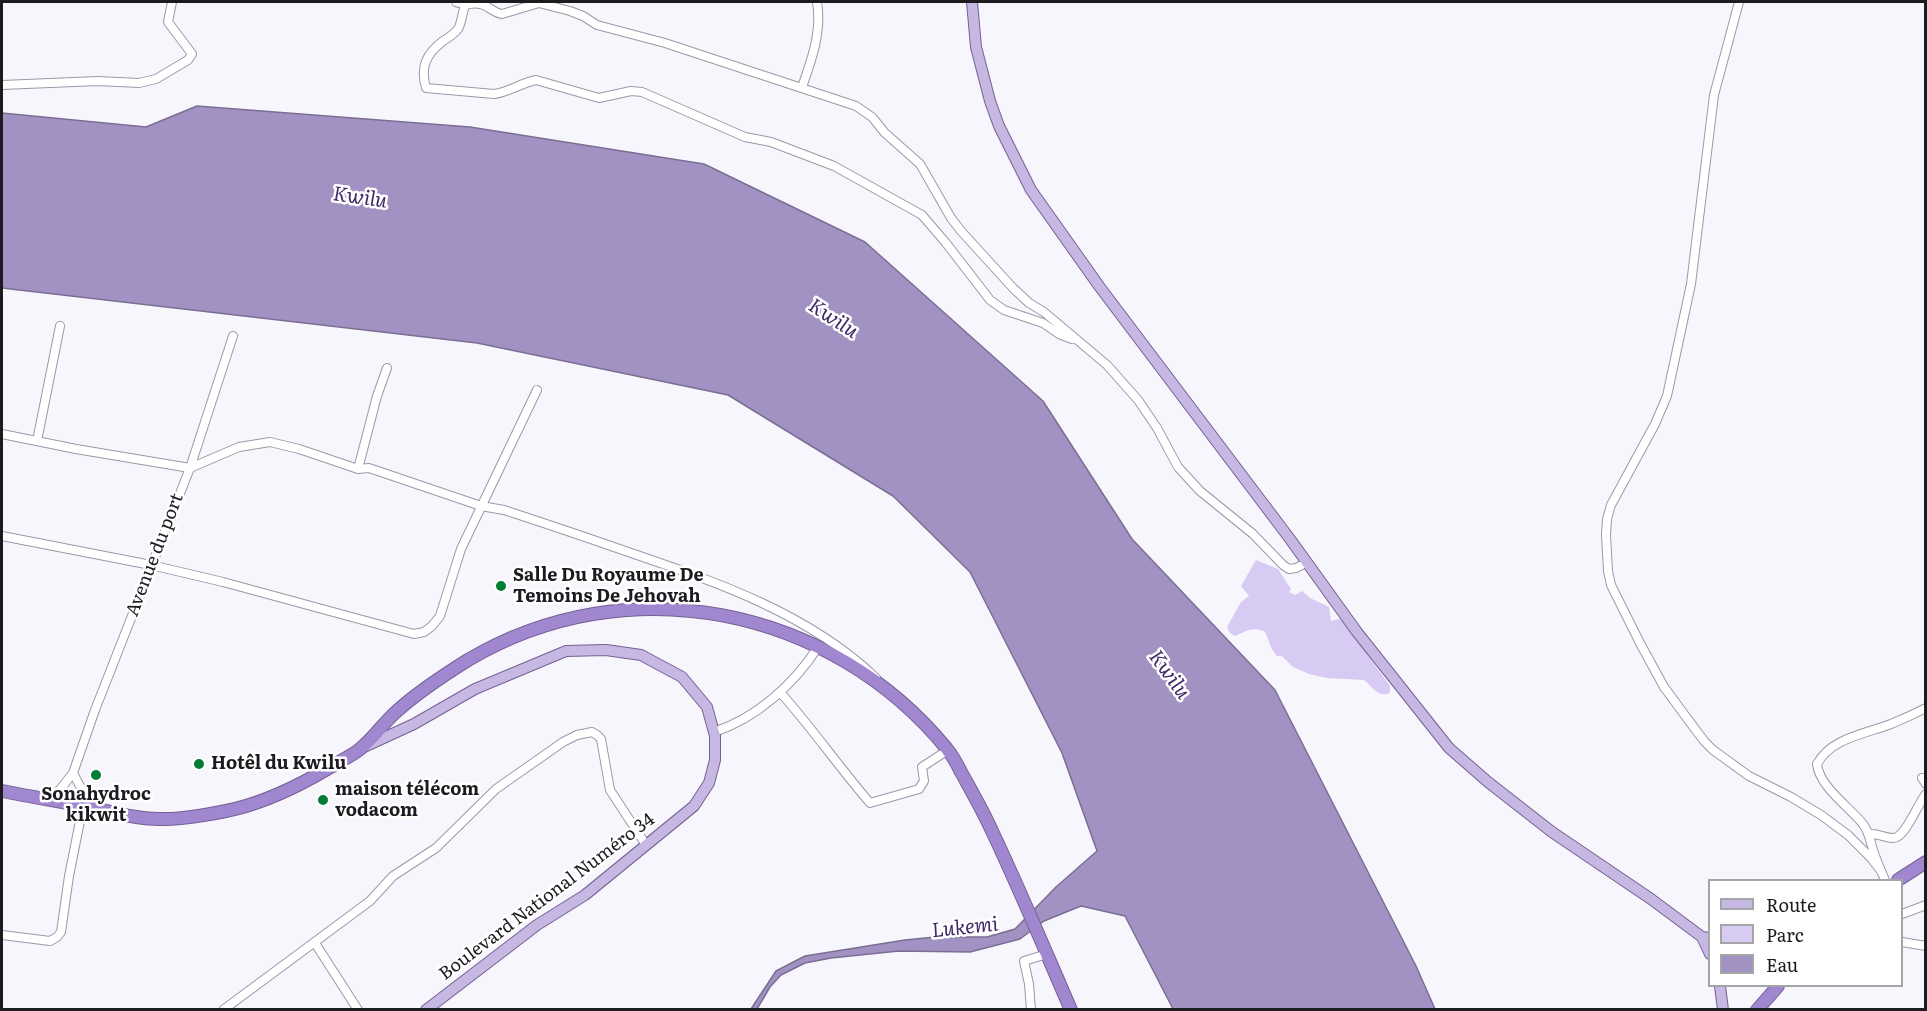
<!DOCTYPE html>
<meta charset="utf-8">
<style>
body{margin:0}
#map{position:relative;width:1927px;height:1011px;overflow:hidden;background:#f8f6fd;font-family:Literata,serif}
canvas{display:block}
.frame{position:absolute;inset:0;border:3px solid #1d1b20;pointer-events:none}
.legend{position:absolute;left:1708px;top:879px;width:195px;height:108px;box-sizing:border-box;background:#fff;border:2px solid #a5a4a6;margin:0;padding:8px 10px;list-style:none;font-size:18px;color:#1d1b20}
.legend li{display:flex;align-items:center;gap:12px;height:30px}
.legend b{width:30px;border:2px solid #a5a4a6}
</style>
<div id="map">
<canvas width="1927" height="1011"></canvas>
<div class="frame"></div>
<ul class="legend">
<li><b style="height:8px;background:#c7b7e3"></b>Route</li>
<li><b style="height:16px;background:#d7caf3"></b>Parc</li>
<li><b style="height:16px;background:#a292c4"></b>Eau</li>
</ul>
</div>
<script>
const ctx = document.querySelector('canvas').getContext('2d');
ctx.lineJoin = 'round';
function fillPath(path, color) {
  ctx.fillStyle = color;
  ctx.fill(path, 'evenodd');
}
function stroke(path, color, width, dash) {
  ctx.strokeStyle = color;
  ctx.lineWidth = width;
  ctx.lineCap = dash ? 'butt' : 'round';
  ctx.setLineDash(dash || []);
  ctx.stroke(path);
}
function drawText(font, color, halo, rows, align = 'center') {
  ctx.font = font + ' Literata,serif';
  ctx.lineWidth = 5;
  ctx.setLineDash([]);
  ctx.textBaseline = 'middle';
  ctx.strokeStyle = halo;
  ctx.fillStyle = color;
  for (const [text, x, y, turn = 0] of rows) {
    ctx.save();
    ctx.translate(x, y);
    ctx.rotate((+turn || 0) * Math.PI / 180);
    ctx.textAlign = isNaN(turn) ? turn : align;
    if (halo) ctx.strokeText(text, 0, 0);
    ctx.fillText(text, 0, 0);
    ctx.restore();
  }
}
const green = new Path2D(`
 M 1256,560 L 1278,569 L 1291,589 L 1289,592 L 1295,595 L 1302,591 L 1310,598 L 1329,607 L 1331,621 L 1339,619 L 1344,622 L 1390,686 L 1390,693 C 1377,698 1373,687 1364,680 L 1327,678 L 1309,674 L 1293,667 L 1282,656 L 1277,656 C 1269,647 1270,642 1265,632 C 1254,626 1246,631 1235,636 L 1230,633 L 1227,627 L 1241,602 L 1249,596 L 1241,586 Z`);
const water = new Path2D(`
 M 197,106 L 470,127 L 704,164 L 865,242 L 1043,401 L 1132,539 L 1275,690 L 1416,966 L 1435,1009 L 1173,1009 L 1125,916 L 1081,906 L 1044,921 L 1020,939 L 970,952 L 899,951 L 831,958 L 805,963 L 781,975 L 770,987 L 757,1009 L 751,1009 L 776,971 L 805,956 L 905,940 L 935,937 L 987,937 L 1015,929 L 1056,887 L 1097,851 L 1062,753 L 970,572 L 893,496 L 728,395 L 477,343 L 2,288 L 2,113 L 146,127 Z`);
const minor = new Path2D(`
 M 456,2 C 469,7 469,2 480,4 C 488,5 493,13 502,14 L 539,3 L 570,11 L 583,16 L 597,25 L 665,43 L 856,106 L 872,117 L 885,133 L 920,164 L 951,218 L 961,231 L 1013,288 L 1029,303 L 1044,312 L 1107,365 L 1138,400 L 1157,428 L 1178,467 L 1200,491 L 1253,534 L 1283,565 L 1289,569 L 1296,568 L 1306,563
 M 1739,2 L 1714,95 L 1691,284 L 1667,396 L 1655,424 L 1611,505 L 1607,519 L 1606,535 L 1608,571 L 1611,585 L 1641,645 L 1664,687 L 1695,729 L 1705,742 L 1713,750 L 1749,776 L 1791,797 L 1821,815 L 1848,835 L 1871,858 L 1881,871
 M 465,6 C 462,13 462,22 458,29 C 454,34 448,38 443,41 C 426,54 420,67 426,88 L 494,94 C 509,92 521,83 536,80 L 599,98 L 631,91 L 642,92 L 745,137 L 771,142 L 834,166 L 922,215 L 946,243 L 990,300 L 1004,310 L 1043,323 L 1059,334 L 1072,339
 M 2,85 L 98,81 L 139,83 L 156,79 L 188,60 L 192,54 L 168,22 L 172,2
 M 802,87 C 812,59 822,31 817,2
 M 2,434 L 76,449 L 190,468 L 239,447 L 270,442 L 299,449 L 358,469 L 369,468 L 481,506 L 504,510 C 547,524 591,539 634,554 C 719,583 809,614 876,678
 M 37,441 L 60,326
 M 358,469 L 377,396 L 387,368
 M 2,536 L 151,565 L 223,582 L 414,634 L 424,632 L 432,626 L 440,616 L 461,549 L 537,390
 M 780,692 C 812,728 839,767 870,803 L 919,789 L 924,781 L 922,767 L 948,750
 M 714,732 C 757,718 794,684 818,647
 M 73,773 L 91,807
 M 1922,778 L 1926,784
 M 51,801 L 73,773 L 95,710 L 190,468 L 233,336
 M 1869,834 C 1879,833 1884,838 1893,838 C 1905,839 1918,803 1926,794
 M 1885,880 C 1881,871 1876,860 1873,850 C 1870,840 1869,832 1863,824 C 1849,807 1819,786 1817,764 C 1831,738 1865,734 1891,724 C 1903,719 1914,714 1926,708
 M 1902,914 L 1926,905
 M 2,935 L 50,941 L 57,937 L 61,932 L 69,876 L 83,806
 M 1902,942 L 1926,946
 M 315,943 L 358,1010
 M 223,1010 L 370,901 L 393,876 L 436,848 L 496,789 L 563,742 L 577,735 L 592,732 L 597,735 L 601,739 L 610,790 L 646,845
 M 1031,1010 L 1029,984 L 1024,961 L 1047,954`);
const major = new Path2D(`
 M 972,2 L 976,47 L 990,101 L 999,126 L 1031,190 L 1099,286 L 1290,539 L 1357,632 L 1449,748 L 1488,782 L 1552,832 L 1651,899 L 1702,937 L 1710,938
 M 364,747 L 414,724 L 475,689 L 566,651 L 606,650 L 641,655 L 682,677 L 707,707 L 715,736 L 715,760 L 709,783 L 694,806 L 585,895 L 537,925 L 426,1010
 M 1702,937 L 1710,954
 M 1720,986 L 1723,1010`);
const highway = new Path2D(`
 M 2,791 C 32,797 63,802 94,808 C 115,813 138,819 160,819 C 181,820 226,812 246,806 C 279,796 308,781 337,763 C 344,759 353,755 360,749 C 374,738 384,722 397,711 C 418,692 444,675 468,660 C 628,565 831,607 947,749 C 953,756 957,764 961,772 C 972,792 983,811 992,831 C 1020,890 1045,950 1071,1010
 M 1898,880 L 1926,862
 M 1757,1010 L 1778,986`);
const markers = [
 [501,586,6,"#007d35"],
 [199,764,6,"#007d35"],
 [96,775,6,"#007d35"],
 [323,800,6,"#007d35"]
];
const streetNames = [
 ["Avenue du port",155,555,-69],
 ["Boulevard National Numéro 34",547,897,-37]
];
const poiNames = [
 ["Salle Du Royaume De",513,576],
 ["Temoins De Jehovah",513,597],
 ["Hotêl du Kwilu",211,764],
 ["maison télécom",335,790],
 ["vodacom",335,811],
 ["Sonahydroc",96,795,"center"],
 ["kikwit",96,816,"center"]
];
const waterNames = [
 ["Kwilu",360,198,8],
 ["Kwilu",833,319,33],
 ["Kwilu",1169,675,54],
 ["Lukemi",965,928,-6]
];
fillPath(green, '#d7caf3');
fillPath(water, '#a292c4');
stroke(water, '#7a6e93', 1.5);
stroke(minor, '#9c98a7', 10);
stroke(major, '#736192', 12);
stroke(highway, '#736192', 14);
stroke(minor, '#fff', 8);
stroke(major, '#c7b7e3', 10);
stroke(highway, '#a187d0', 12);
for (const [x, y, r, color] of markers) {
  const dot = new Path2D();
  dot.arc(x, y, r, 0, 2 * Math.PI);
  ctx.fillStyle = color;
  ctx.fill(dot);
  stroke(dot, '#fff', 2);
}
drawText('18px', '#1d1b20', '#fff', streetNames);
drawText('bold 18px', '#1d1b20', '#fff', poiNames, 'left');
drawText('italic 20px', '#422967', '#fff', waterNames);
</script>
